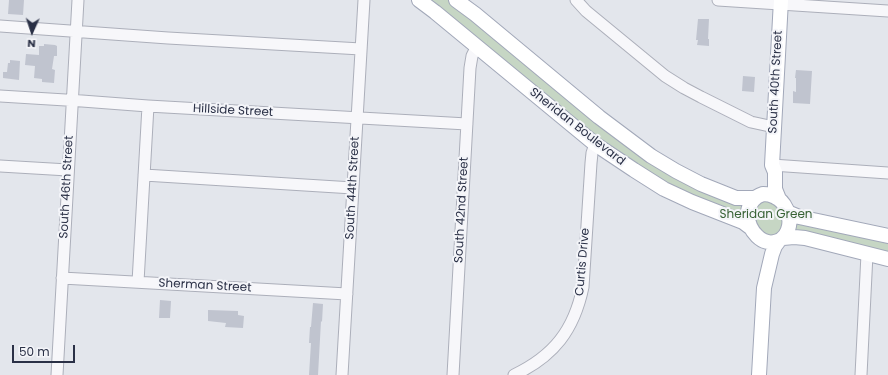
<!DOCTYPE html>
<style>
body{margin:0}
#map{position:relative;width:888px;height:375px;overflow:hidden;background:#e3e6ec;font-family:Poppins,sans-serif}
canvas{display:block}
.north{position:absolute;left:12px;top:12px;width:40px;height:40px;-webkit-text-stroke:3px #f4f5f9;paint-order:stroke;rotate:183deg;font-size:11px;font-weight:700;line-height:16px;text-align:center;color:#2a3046}
.north::after{content:'';display:block;margin:auto;width:14px;height:18px;background:#2a3046;clip-path:polygon(50% 0,100% 100%,50% 72%,0 100%)}
.scale{position:absolute;left:12px;top:345px;width:63px;height:18px;box-sizing:border-box;border:2px solid #2a3046;border-top:0;padding-left:5px;font-size:12px;line-height:14px;white-space:nowrap;color:#2a3046;-webkit-text-stroke:3px #f4f5f9;paint-order:stroke}
</style>
<div id="map">
<canvas width="888" height="375"></canvas>
<div class="north">N</div>
<div class="scale">50 m</div>
</div>
<script>
const ctx = document.querySelector('canvas').getContext('2d');
ctx.lineJoin = 'round';
function fillPath(path, color) {
  ctx.fillStyle = color;
  ctx.fill(path, 'evenodd');
}
function stroke(path, color, width, dash) {
  ctx.strokeStyle = color;
  ctx.lineWidth = width;
  ctx.lineCap = dash ? 'butt' : 'round';
  ctx.setLineDash(dash || []);
  ctx.stroke(path);
}
function drawText(font, color, halo, rows, align = 'center') {
  ctx.font = font + ' Poppins,sans-serif';
  ctx.lineWidth = 4;
  ctx.setLineDash([]);
  ctx.textBaseline = 'middle';
  ctx.strokeStyle = halo;
  ctx.fillStyle = color;
  for (const [text, x, y, turn = 0] of rows) {
    ctx.save();
    ctx.translate(x, y);
    ctx.rotate((+turn || 0) * Math.PI / 180);
    ctx.textAlign = isNaN(turn) ? turn : align;
    if (halo) ctx.strokeText(text, 0, 0);
    ctx.fillText(text, 0, 0);
    ctx.restore();
  }
}
const green = new Path2D(`
 M 419,0 L 456,0 L 599,117 L 701,184 L 758,196 L 784,205 L 888,236 L 888,259 L 867,254 L 757,237 L 664,189 Z`);
const building = new Path2D(`
 M 9,0 L 24,0 L 23,15 L 8,14 Z
 M 698,19 L 709,19 L 708,39 L 709,39 L 709,46 L 697,45 L 698,40 L 696,40 Z
 M 44,44 L 55,45 L 57,46 L 57,56 L 54,56 L 52,69 L 55,70 L 54,83 L 42,82 L 42,79 L 34,78 L 35,66 L 25,65 L 26,54 L 39,55 L 39,46 L 44,46 Z
 M 10,60 L 20,61 L 19,80 L 3,78 L 3,72 L 7,72 L 8,63 L 10,63 Z
 M 796,70 L 812,71 L 810,104 L 793,103 L 793,91 L 796,92 L 796,78 L 795,78 Z
 M 743,76 L 755,77 L 754,92 L 742,91 Z
 M 160,300 L 171,301 L 170,318 L 159,318 Z
 M 313,303 L 323,304 L 322,322 L 321,321 L 318,375 L 309,375 L 311,343 L 309,343 L 310,327 L 311,327 Z
 M 208,310 L 238,311 L 238,315 L 244,316 L 243,328 L 225,327 L 226,323 L 208,321 Z`);
const minor = new Path2D(`
 M 576,0 L 586,11 L 665,76 L 684,88 L 701,97 L 751,122 L 774,127
 M 718,0 L 888,11
 M 0,26 L 168,38 L 361,49
 M 0,96 L 82,101 L 148,106 L 467,124
 M 772,165 L 888,173
 M 0,166 L 68,170
 M 144,175 L 353,188
 M 62,278 L 347,294
 M 138,282 L 148,106
 M 57,375 L 78,0
 M 342,375 L 364,0
 M 453,375 L 470,68 L 472,56 L 477,46
 M 514,375 C 554,356 574,330 583,287 L 591,163 L 592,153 L 595,144
 M 861,375 L 867,254`);
const major = new Path2D(`
 M 419,0 L 435,12 L 595,144 L 634,170 L 664,189 L 692,202 L 743,222 L 751,228
 M 456,0 L 475,14 L 599,117 L 651,156 L 676,171 L 701,184 L 736,198 L 754,198
 M 763,194 C 768,194 772,195 775,197 C 785,201 791,216 789,226 C 786,242 769,248 757,236 C 744,223 744,200 763,194 Z
 M 779,199 L 775,189 L 775,172 L 772,165 L 781,0
 M 787,212 L 799,217 L 888,236
 M 783,238 L 794,237 L 805,238 L 888,259
 M 759,375 L 764,288 L 772,254 L 775,246 L 778,242`);
const streetNames = [
 ["South 40th Street",776,82,-87],
 ["Hillside Street",233,111,3],
 ["Sheridan Boulevard",577,127,38],
 ["South 46th Street",67,187,-87],
 ["South 44th Street",353,188,-87],
 ["South 42nd Street",462,210,-87],
 ["Curtis Drive",583,262,-85],
 ["Sherman Street",205,286,3]
];
const parkNames = [
 ["Sheridan Green",766,215]
];
fillPath(green, '#c6d6c4');
fillPath(building, '#c0c4cf');
stroke(minor, '#acafba', 13);
stroke(major, '#a2a8b9', 16);
stroke(minor, '#f7f7fa', 11);
stroke(major, '#fff', 14);
drawText('12px', '#2a3046', '#f4f5f9', streetNames);
drawText('12px', '#386236', '#f4f5f9', parkNames);
</script>
